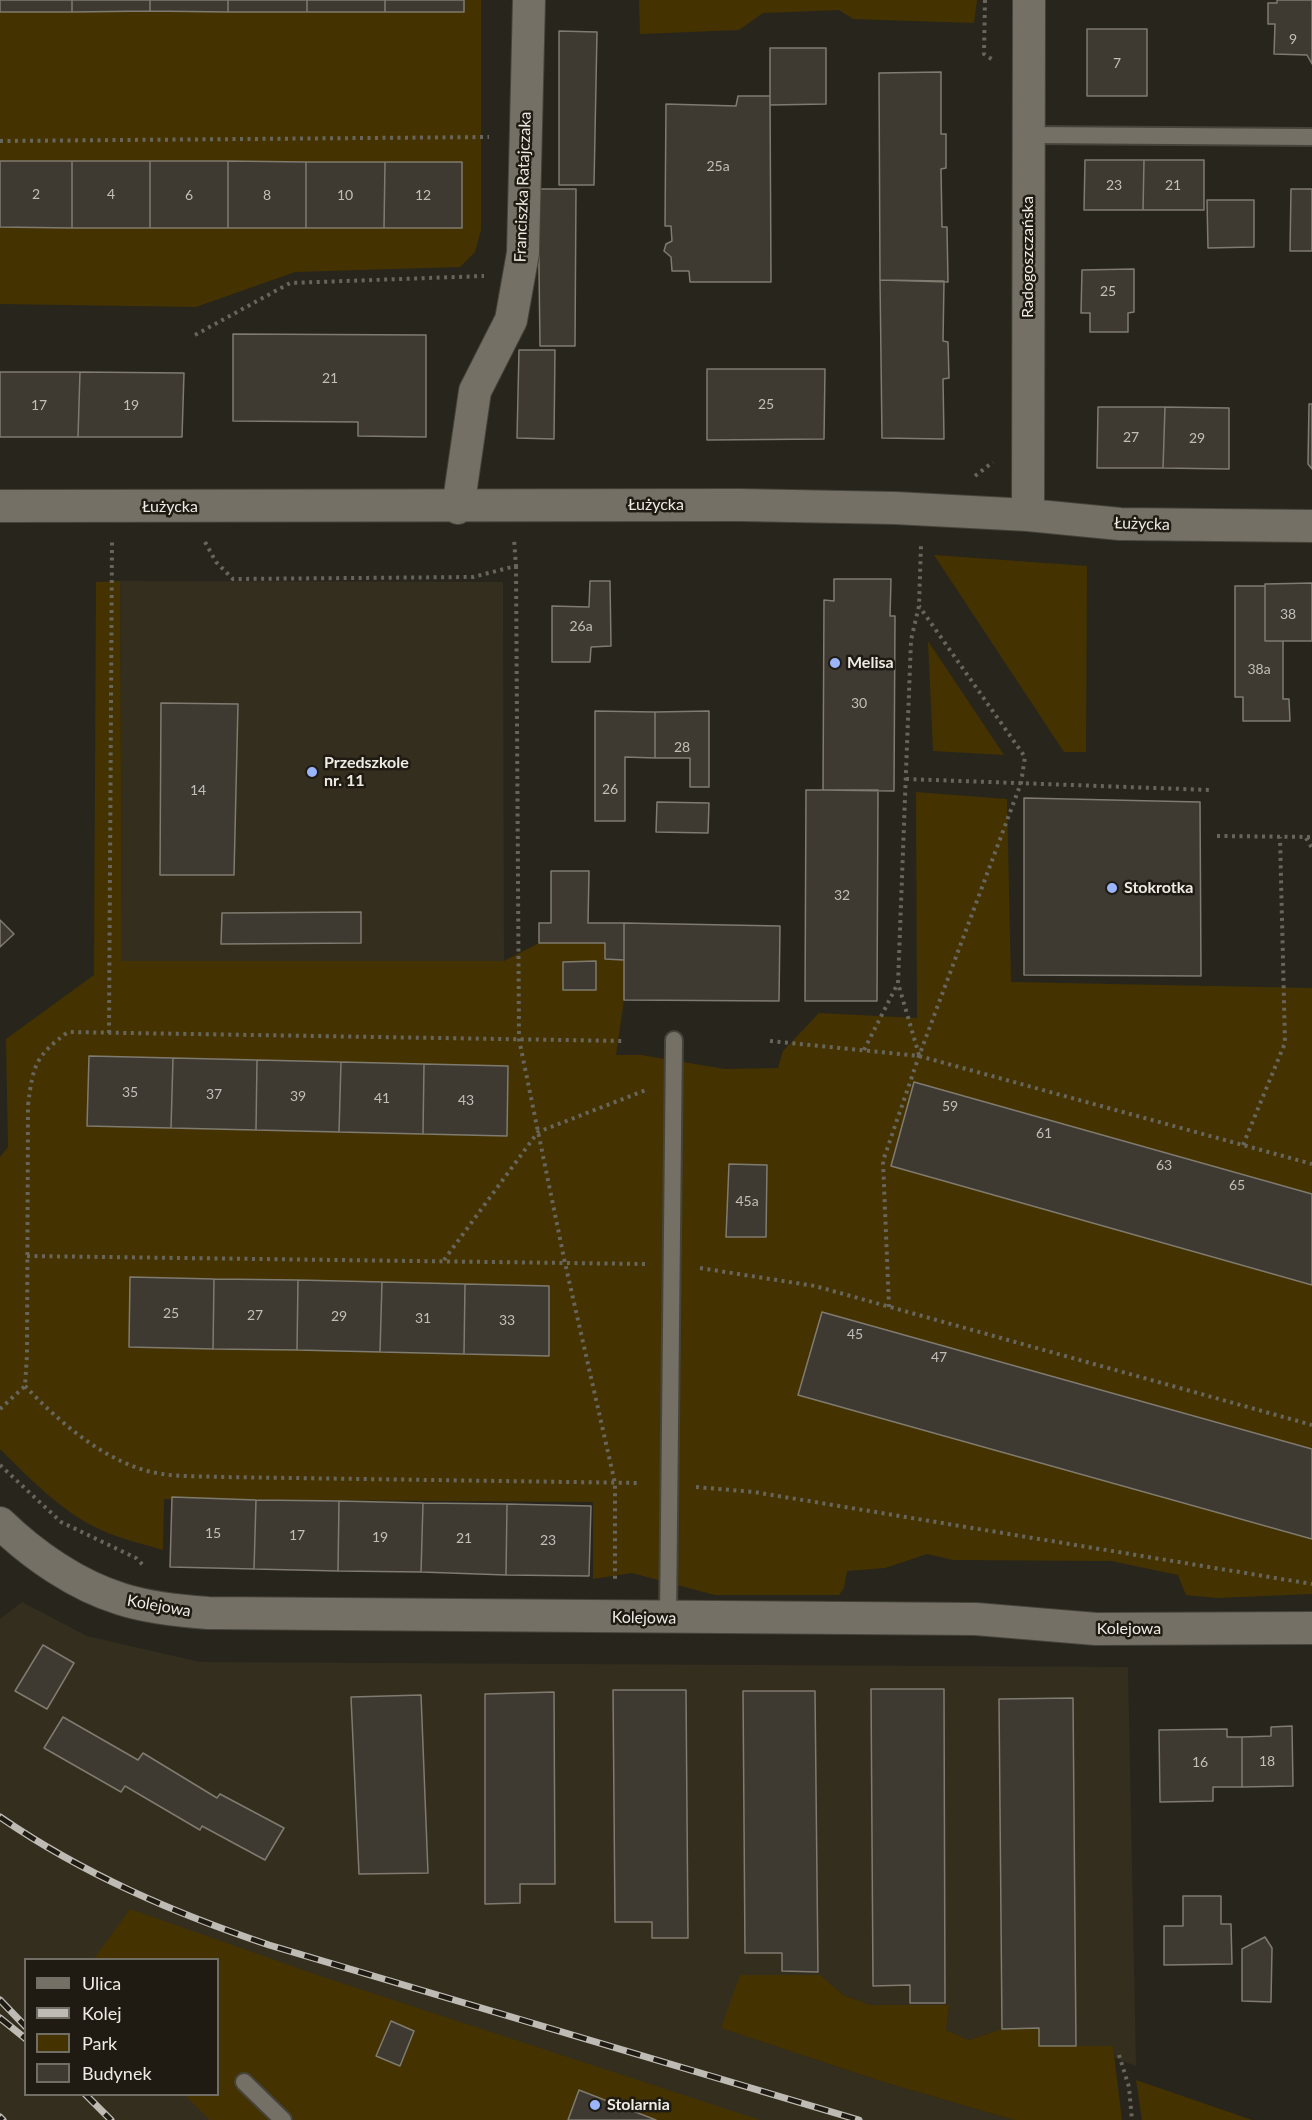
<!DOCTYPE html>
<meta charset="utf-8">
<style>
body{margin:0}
#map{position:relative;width:1312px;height:2120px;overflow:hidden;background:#28251c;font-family:Lato,sans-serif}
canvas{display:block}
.legend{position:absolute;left:24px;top:1958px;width:195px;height:138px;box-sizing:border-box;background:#1f1b12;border:2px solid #716e66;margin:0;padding:8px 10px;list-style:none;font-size:18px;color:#edebe4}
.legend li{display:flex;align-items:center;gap:12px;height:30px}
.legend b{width:30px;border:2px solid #716e66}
</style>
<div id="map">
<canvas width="1312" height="2120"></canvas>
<ul class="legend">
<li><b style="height:8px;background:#747065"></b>Ulica</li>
<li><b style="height:8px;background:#bebbb4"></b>Kolej</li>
<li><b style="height:16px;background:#430"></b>Park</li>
<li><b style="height:16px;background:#3e3a31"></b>Budynek</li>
</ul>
</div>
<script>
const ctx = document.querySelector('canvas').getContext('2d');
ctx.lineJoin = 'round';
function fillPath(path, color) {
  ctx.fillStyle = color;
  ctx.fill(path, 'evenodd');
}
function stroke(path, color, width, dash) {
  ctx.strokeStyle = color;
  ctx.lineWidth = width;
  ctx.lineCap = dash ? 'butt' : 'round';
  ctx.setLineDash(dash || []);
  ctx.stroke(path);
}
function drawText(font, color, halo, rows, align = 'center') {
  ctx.font = font + ' Lato,sans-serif';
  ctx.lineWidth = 5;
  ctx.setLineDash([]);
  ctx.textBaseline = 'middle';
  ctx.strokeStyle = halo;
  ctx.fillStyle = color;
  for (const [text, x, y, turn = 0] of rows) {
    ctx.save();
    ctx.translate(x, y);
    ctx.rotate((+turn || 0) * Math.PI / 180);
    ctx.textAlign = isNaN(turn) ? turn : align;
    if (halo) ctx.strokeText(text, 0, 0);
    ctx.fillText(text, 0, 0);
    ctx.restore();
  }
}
const built = new Path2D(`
 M 120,581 L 503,582 L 504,961 L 122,961 Z
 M 22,1602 L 87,1636 L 200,1662 L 1128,1667 L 1136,2066 L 1115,2058 L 1113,2046 L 1039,2046 L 1002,2029 L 969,2040 L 946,2030 L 949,2005 L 870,2005 L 843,1995 L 820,1975 L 722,2028 L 880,2081 L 1014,2120 L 0,2120 L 0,1619 ZM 26,1960 L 218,1960 L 218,2094 L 26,2094 Z`);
const green = new Path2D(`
 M 0,0 L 481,0 L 481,230 L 475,252 L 460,267 L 295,272 L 196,307 L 0,304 Z
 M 639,0 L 977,0 L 974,23 L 853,19 L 839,10 L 763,13 L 739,30 L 640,34 Z
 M 934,555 L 1087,566 L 1086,752 L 1064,752 Z
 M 120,581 L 122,961 L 504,961 L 539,943 L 605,943 L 605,959 L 624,960 L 624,1000 L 616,1055 L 641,1055 L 725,1069 L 778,1068 L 783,1051 L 819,1013 L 917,1018 L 916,792 L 1007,799 L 1011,982 L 1312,988 L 1312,1594 L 1217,1598 L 1186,1595 L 1178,1575 L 1111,1561 L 953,1560 L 927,1554 L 885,1568 L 847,1571 L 844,1588 L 839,1595 L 715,1595 L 632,1573 L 593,1579 L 593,1502 L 164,1499 L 163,1550 C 143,1544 121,1539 101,1530 C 63,1513 29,1478 0,1449 L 0,1157 L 8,1147 L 6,1039 L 94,975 L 96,582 Z
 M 928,641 L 1004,755 L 933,751 Z
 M 130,1909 L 326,1978 L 760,2120 L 210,2120 L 185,2095 L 218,2094 L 218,1960 L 93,1960 Z
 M 740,1975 L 820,1975 L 843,1995 L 870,2005 L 949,2005 L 946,2030 L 969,2040 L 1002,2029 L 1039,2028 L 1039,2046 L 1113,2046 L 1122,2120 L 1014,2120 L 880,2081 L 721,2028 Z
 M 1136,2080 L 1252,2120 L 1142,2120 Z`);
const building = new Path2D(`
 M 0,0 L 72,0 L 72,12 L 0,12 Z
 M 72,0 L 150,0 L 150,11 L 72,12 Z
 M 150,0 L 228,0 L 228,12 L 150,11 Z
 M 228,0 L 307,0 L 307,12 L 228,12 Z
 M 307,0 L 385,0 L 385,12 L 307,12 Z
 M 385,0 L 464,0 L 464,12 L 385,12 Z
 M 1277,0 L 1312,0 L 1312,64 L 1307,55 L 1274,54 L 1275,24 L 1268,24 L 1268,3 L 1277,3 Z
 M 1087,29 L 1147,29 L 1147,96 L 1087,96 Z
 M 559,31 L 597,32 L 594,185 L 559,185 Z
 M 770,48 L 826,48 L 826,104 L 770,105 Z
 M 941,72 L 941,134 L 946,134 L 946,168 L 941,169 L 942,227 L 947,227 L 948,282 L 880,280 L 879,73 Z
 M 738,96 L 770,96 L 771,282 L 690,282 L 689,271 L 672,271 L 671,257 L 664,251 L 666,244 L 672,241 L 671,226 L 665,226 L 666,104 L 736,106 Z
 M 1085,160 L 1144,160 L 1143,210 L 1084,210 Z
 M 1144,160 L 1204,160 L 1204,210 L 1143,210 Z
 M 0,161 L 72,161 L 72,228 L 0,227 Z
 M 72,161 L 150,161 L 150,228 L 72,228 Z
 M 150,161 L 228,161 L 228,228 L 150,228 Z
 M 228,161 L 306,162 L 306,228 L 228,228 Z
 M 306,162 L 385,162 L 384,228 L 306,228 Z
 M 385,162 L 462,162 L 462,228 L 384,228 Z
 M 538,189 L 576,189 L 575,346 L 540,346 Z
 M 1291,189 L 1312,189 L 1312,251 L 1290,251 Z
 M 1207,200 L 1254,200 L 1254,247 L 1208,248 Z
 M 1134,269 L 1134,312 L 1128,313 L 1128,332 L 1090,332 L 1090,313 L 1081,313 L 1082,270 Z
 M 880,280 L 944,281 L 943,341 L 948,342 L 949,378 L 943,379 L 944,439 L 882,438 Z
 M 233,334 L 426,335 L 426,437 L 358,436 L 358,422 L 233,421 Z
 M 519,350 L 555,350 L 554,439 L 517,438 Z
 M 707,369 L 825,369 L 824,439 L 707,440 Z
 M 0,372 L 80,372 L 78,437 L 0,437 Z
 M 80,372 L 184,373 L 182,437 L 78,437 Z
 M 1309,404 L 1312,404 L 1312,469 L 1308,464 Z
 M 1098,407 L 1165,407 L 1163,468 L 1097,468 Z
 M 1165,407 L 1229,408 L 1229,469 L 1163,468 Z
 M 834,579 L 891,579 L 890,616 L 895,616 L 894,791 L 823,790 L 824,600 L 834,601 Z
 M 590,581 L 610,581 L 611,646 L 591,647 L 590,662 L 552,662 L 552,606 L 589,607 Z
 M 1312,583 L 1312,641 L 1265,641 L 1265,584 Z
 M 1235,586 L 1265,586 L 1265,641 L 1283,641 L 1283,699 L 1289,699 L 1290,721 L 1243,721 L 1243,697 L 1235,697 Z
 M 161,703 L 238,704 L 234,875 L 160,875 Z
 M 595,711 L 655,712 L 655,758 L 625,757 L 625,821 L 595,821 Z
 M 709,711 L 709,787 L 690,787 L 690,758 L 655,758 L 655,712 Z
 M 806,790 L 878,790 L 877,1001 L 805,1001 Z
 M 1024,798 L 1200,802 L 1201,976 L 1024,975 Z
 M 657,802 L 709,803 L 708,833 L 656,832 Z
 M 551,871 L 589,871 L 588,923 L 624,923 L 624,960 L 605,959 L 605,943 L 539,943 L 539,923 L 551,923 Z
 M 361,912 L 361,943 L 221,944 L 222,913 Z
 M 0,920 L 14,934 L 0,947 Z
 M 624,923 L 780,926 L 779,1001 L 624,1000 Z
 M 596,961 L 596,990 L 563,990 L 563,962 Z
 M 89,1056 L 173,1058 L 171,1128 L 87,1126 Z
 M 173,1058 L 257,1060 L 256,1130 L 171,1128 Z
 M 257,1060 L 341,1062 L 339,1132 L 256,1130 Z
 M 341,1062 L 424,1064 L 423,1134 L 339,1132 Z
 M 424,1064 L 508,1066 L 507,1136 L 423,1134 Z
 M 914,1082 L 1312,1194 L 1312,1285 L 891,1166 Z
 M 729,1164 L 767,1165 L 766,1237 L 726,1237 Z
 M 130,1277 L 214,1279 L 213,1349 L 129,1347 Z
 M 214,1279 L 298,1280 L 297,1350 L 213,1349 Z
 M 298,1280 L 382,1282 L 380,1352 L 297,1350 Z
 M 382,1282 L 465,1284 L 464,1354 L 380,1352 Z
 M 465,1284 L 549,1286 L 549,1356 L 464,1354 Z
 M 822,1312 L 1312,1449 L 1312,1539 L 798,1395 Z
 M 172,1497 L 256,1500 L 254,1569 L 170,1567 Z
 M 256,1500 L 339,1501 L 338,1571 L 254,1569 Z
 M 339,1501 L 423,1503 L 421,1572 L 338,1571 Z
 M 423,1503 L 507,1504 L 506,1575 L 421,1572 Z
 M 507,1504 L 591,1506 L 589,1576 L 506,1575 Z
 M 43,1645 L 74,1663 L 47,1709 L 15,1691 Z
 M 871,1689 L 944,1689 L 945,2003 L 910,2003 L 910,1985 L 873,1986 Z
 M 613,1690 L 686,1690 L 688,1938 L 652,1938 L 652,1922 L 615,1922 Z
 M 743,1691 L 815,1691 L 818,1972 L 782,1971 L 782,1953 L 745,1953 Z
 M 554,1692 L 555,1884 L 520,1884 L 520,1903 L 485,1904 L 485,1694 Z
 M 421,1695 L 428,1873 L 359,1874 L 351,1697 Z
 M 1073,1698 L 1076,2046 L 1039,2046 L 1039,2028 L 1002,2029 L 999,1699 Z
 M 63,1717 L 138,1760 L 143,1753 L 217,1798 L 220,1794 L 284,1828 L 265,1860 L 202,1826 L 200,1830 L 125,1786 L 121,1792 L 44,1748 Z
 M 1292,1726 L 1293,1786 L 1242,1787 L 1242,1737 L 1271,1736 L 1271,1727 Z
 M 1227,1729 L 1227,1737 L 1242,1737 L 1242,1787 L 1213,1787 L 1213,1801 L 1160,1802 L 1159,1730 Z
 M 1183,1896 L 1221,1896 L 1221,1924 L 1231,1924 L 1232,1964 L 1164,1965 L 1164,1926 L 1183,1926 Z
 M 1265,1937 L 1272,1948 L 1271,2002 L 1242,2001 L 1242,1949 Z
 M 391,2021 L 414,2031 L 400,2066 L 376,2056 Z
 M 579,2090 L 656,2120 L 568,2120 Z`);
const path = new Path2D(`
 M 985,0 L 984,54 L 993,60
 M 0,141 L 489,137
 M 195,335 L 290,283 L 484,276
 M 975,476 L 993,462
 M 205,542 L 216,562 L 233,579 L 473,577 L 516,566 L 514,539
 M 516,566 L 519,1039 L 565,1263 L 615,1483 L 615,1581
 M 906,779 L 1210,790
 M 1217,836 L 1312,837
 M 1306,838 L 1312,848
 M 109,1033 L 112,540
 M 770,1041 L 919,1056 L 1312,1164
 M 864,1050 L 898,983
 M 919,1055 L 898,983 L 911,640 L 919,606 L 921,545
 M 1243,1145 L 1285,1043 L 1280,837
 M 27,1256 L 645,1264
 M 444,1260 L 538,1132 L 646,1090
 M 700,1268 L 815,1286 L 1312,1425
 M 889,1307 L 883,1161 L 919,1056 L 1021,783 L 1025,757 L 919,606
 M 25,1386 C 60,1423 109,1466 162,1474 C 181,1477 202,1476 221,1477 L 640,1483
 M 0,1409 L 25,1386 L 27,1355 L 28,1105 C 33,1066 35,1056 68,1032 L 624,1041
 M 0,1465 L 61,1522 L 136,1558 L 145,1567
 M 696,1487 L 754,1492 L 1312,1584
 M 1119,2055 L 1129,2087 L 1132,2120`);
const service = new Path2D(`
 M 1029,135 L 1312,137
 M 668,1618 L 674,1040
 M 244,2082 L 283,2120`);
const minor = new Path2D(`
 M 0,506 L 740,505 L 895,508 L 1028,515 L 1120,524 L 1312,526
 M 458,508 L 475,391 L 511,320 L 523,253 L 529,0
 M 1028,515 L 1029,0
 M 0,1523 C 33,1555 76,1585 121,1599 C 149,1608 179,1611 208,1613 L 976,1619 L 1096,1629 L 1312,1628`);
const rail = new Path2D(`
 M 0,1817 C 83,1874 174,1913 269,1945 L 859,2120
 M 0,2000 L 26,2027
 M 0,2018 L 26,2039
 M 85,2094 L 111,2120
 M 0,2117 L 3,2120`);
const markers = [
 [835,663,6,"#9bb5fd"],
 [312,772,6,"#9bb5fd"],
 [1112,888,6,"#9bb5fd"],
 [595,2105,6,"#9bb5fd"]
];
const numberNames = [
 ["9",1293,39],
 ["7",1117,63],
 ["25a",718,166],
 ["23",1114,185],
 ["21",1173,185],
 ["2",36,194],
 ["4",111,194],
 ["6",189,195],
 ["8",267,195],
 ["10",345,195],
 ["12",423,195],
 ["25",1108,291],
 ["21",330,378],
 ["25",766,404],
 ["17",39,405],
 ["19",131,405],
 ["27",1131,437],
 ["29",1197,438],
 ["38",1288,614],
 ["26a",581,626],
 ["38a",1259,669],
 ["30",859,703],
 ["28",682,747],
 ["26",610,789],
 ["14",198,790],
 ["32",842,895],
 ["35",130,1092],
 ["37",214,1094],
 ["39",298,1096],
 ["41",382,1098],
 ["43",466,1100],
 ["59",950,1106],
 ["61",1044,1133],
 ["63",1164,1165],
 ["65",1237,1185],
 ["45a",747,1201],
 ["25",171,1313],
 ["27",255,1315],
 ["29",339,1316],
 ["31",423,1318],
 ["33",507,1320],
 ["45",855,1334],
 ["47",939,1357],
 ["15",213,1533],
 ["17",297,1535],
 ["19",380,1537],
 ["21",464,1538],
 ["23",548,1540],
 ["18",1267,1761],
 ["16",1200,1762]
];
const streetNames = [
 ["Franciszka Ratajczaka",523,187,-88],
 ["Radogoszczańska",1028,257,-90],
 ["Łużycka",656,505],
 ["Łużycka",170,507],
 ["Łużycka",1142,524,2],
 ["Kolejowa",159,1606,10],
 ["Kolejowa",644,1618,1],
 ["Kolejowa",1129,1629]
];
const poiNames = [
 ["Melisa",847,663],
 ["Przedszkole",324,763],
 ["nr. 11",324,781],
 ["Stokrotka",1124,888],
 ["Stolarnia",607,2105]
];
fillPath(built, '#342e1f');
fillPath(green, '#430');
fillPath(building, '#3e3a31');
stroke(building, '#807b70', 1.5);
stroke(service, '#46433b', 20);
stroke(minor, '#46433b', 34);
stroke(path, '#67655c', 4, [3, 4.5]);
stroke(service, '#747065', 16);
stroke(minor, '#747065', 32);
stroke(rail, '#bebbb4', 7);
stroke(rail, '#1f1b12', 4.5, [14]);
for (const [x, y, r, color] of markers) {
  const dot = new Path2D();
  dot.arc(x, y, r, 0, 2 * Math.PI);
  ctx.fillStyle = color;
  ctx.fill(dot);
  stroke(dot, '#1f1b12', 2);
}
drawText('14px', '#c1bfb7', null, numberNames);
drawText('16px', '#edebe4', '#1f1b12', streetNames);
drawText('bold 16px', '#edebe4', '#1f1b12', poiNames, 'left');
</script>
